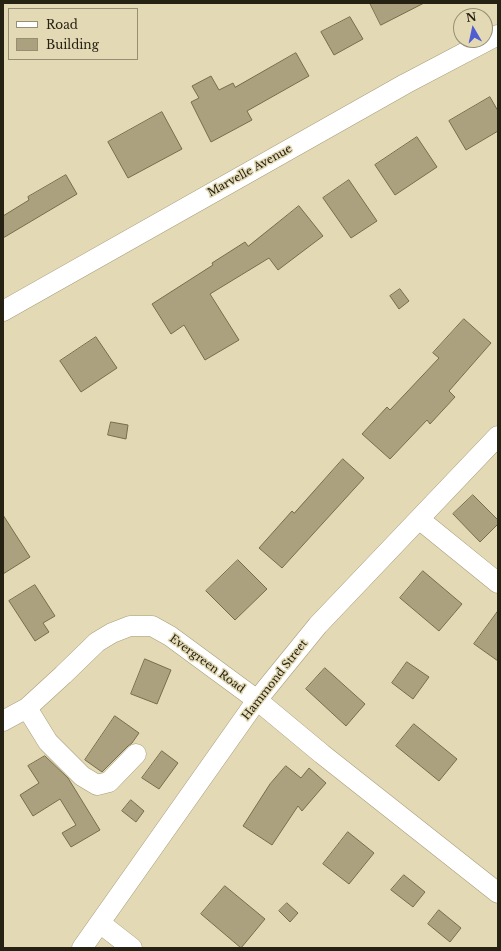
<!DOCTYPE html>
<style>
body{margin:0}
#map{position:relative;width:501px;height:951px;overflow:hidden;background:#e3d9b4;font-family:"Libre Baskerville",serif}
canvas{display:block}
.frame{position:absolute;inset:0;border:4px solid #252113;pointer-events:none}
.legend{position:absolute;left:8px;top:8px;width:130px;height:52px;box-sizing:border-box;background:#e3d9b4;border:1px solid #978f74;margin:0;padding:5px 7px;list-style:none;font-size:12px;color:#252113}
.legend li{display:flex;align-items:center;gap:8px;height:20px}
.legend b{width:20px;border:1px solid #978f74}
.north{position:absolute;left:453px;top:8px;width:40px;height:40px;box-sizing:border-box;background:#e3d9b4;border:1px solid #978f74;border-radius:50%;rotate:351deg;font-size:11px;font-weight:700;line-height:16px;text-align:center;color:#252113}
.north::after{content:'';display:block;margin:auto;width:14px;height:18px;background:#4f5cd2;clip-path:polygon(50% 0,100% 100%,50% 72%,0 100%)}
</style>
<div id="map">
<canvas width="501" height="951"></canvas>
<div class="frame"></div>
<ul class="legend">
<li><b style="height:5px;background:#fff"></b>Road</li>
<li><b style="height:11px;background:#aca17e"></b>Building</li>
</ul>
<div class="north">N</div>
</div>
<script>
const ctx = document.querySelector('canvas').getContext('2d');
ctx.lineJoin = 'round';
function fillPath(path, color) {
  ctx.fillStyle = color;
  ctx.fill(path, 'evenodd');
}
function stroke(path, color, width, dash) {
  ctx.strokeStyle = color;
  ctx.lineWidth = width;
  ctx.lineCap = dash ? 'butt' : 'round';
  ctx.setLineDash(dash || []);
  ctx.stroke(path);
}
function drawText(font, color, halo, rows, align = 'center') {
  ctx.font = font + ' "Libre Baskerville",serif';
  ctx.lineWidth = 3;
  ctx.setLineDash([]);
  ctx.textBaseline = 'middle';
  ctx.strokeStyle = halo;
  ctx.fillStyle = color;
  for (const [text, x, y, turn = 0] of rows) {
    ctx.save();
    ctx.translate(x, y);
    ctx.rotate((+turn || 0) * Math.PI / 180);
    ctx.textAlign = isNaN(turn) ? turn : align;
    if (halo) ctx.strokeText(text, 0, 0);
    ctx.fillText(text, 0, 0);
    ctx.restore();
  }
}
const building = new Path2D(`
 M 370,3 L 424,3 L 381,25 Z
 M 350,17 L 363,39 L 334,55 L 321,32 Z
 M 296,53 L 309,76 L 247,111 L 252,120 L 211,142 L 191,102 L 199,98 L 192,86 L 211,76 L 219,90 L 233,83 L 235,87 Z
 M 490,97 L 498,111 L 498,131 L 466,150 L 449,121 Z
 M 162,112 L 182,149 L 128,178 L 108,142 Z
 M 417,137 L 437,167 L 395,195 L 375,165 Z
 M 66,175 L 77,194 L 3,238 L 3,216 L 29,200 L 28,197 Z
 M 349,180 L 377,221 L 351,238 L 323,198 Z
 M 299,206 L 323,236 L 278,270 L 269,258 L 210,294 L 239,340 L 205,360 L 184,325 L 171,334 L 152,304 L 213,265 L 212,263 L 245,242 L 248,246 Z
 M 400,289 L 409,301 L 399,309 L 390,296 Z
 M 464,319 L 491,343 L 449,391 L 455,397 L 430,424 L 427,420 L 390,459 L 362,434 L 387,407 L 390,410 L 439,358 L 433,353 Z
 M 96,337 L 117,368 L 81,392 L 60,361 Z
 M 111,422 L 128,425 L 126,439 L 108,435 Z
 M 343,459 L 364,478 L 282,568 L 259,548 L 292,511 L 294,513 Z
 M 473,495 L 498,520 L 498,524 L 480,542 L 453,514 Z
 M 3,515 L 30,557 L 3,574 Z
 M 238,560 L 267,589 L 235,620 L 206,591 Z
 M 423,571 L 462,604 L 439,631 L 400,598 Z
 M 35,585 L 55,616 L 43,623 L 49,632 L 35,641 L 9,601 Z
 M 498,611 L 498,661 L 474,644 Z
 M 145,659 L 171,670 L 157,704 L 131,694 Z
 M 407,662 L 429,677 L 413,699 L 392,683 Z
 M 325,668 L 365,704 L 346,726 L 306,689 Z
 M 115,716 L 139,733 L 132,743 L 128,746 L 102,772 L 85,760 Z
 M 414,724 L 457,759 L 439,781 L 396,746 Z
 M 162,751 L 178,763 L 159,789 L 142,778 Z
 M 45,756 L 68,778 L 100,830 L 71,847 L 62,833 L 76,825 L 60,799 L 33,816 L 20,795 L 39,783 L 28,766 Z
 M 286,766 L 301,778 L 309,768 L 326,783 L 302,811 L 298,806 L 272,845 L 243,826 L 270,784 Z
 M 131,800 L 144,811 L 136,822 L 122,811 Z
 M 348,832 L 374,853 L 349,884 L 323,864 Z
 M 404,875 L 425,892 L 413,907 L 391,890 Z
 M 225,886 L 265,919 L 241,948 L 201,914 Z
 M 287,903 L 298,913 L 290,922 L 279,911 Z
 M 439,910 L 461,928 L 450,942 L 428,924 Z`);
const minor = new Path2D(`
 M 3,311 L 405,84 L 498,35
 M 419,519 L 498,583
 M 27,708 L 48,742 L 82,776 L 97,785 L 109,782 L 136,754
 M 3,721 L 27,708 L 63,675 L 97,642 L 112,633 L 130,626 L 152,626 L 170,636 L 257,700 L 322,754 L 498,893
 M 100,923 L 132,948
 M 82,948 L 257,700 L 318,625 L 498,436`);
const streetNames = [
 ["Marvelle Avenue",250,171,-29],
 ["Evergreen Road",207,664,36],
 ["Hammond Street",275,680,-52]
];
fillPath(building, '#aca17e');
stroke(building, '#776d4b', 1);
stroke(minor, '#a89e7b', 21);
stroke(minor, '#fff', 20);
drawText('11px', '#252113', '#e3d9b4', streetNames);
</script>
